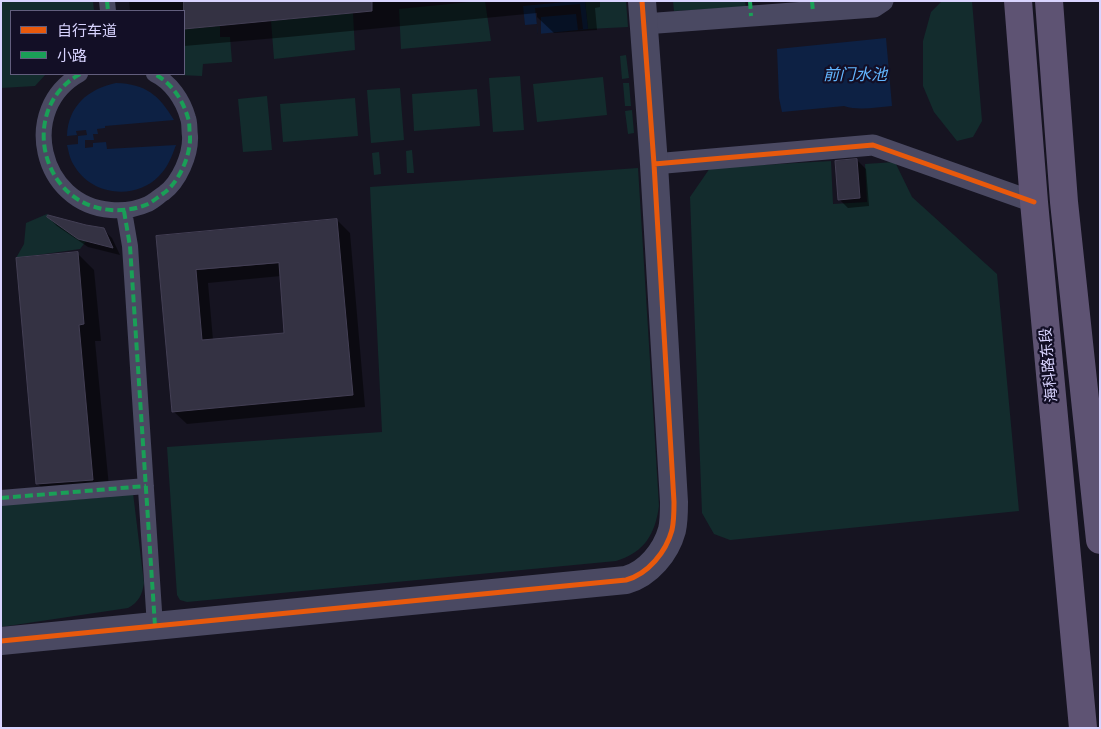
<!DOCTYPE html>
<meta charset="utf-8">
<style>
body{margin:0}
#map{position:relative;width:1101px;height:729px;overflow:hidden;background:#161421;font-family:"Work Sans","Noto Sans SC",sans-serif}
canvas{display:block}
.frame{position:absolute;inset:0;border:2px solid #d9d4ff;pointer-events:none}
.legend{position:absolute;left:10px;top:10px;width:175px;height:65px;box-sizing:border-box;background:#130f26;border:1px solid #625e7d;margin:0;padding:6px 9px;list-style:none;font-size:15px;color:#d9d4ff}
.legend li{display:flex;align-items:center;gap:10px;height:25px}
.legend b{width:25px;border:1px solid #625e7d}
</style>
<div id="map">
<canvas width="1101" height="729"></canvas>
<div class="frame"></div>
<ul class="legend">
<li><b style="height:6px;background:#e8590c"></b>自行车道</li>
<li><b style="height:6px;background:#1a9f57"></b>小路</li>
</ul>
</div>
<script>
const ctx = document.querySelector('canvas').getContext('2d');
ctx.lineJoin = 'round';
function fillPath(path, color) {
  ctx.fillStyle = color;
  ctx.fill(path, 'evenodd');
}
function stroke(path, color, width, dash) {
  ctx.strokeStyle = color;
  ctx.lineWidth = width;
  ctx.lineCap = dash ? 'butt' : 'round';
  ctx.setLineDash(dash || []);
  ctx.stroke(path);
}
function drawText(font, color, halo, rows, align = 'center') {
  ctx.font = font + ' "Work Sans","Noto Sans SC",sans-serif';
  ctx.lineWidth = 4.5;
  ctx.setLineDash([]);
  ctx.textBaseline = 'middle';
  ctx.strokeStyle = halo;
  ctx.fillStyle = color;
  for (const [text, x, y, turn = 0] of rows) {
    ctx.save();
    ctx.translate(x, y);
    ctx.rotate((+turn || 0) * Math.PI / 180);
    ctx.textAlign = isNaN(turn) ? turn : align;
    if (halo) ctx.strokeText(text, 0, 0);
    ctx.fillText(text, 0, 0);
    ctx.restore();
  }
}
const green = new Path2D(`
 M 1,1 L 93,1 L 94,11 L 11,11 L 11,74 L 46,74 L 35,86 L 1,88 Z
 M 480,1 L 485,1 L 491,41 L 401,49 L 399,9 Z
 M 585,1 L 626,1 L 628,27 L 588,29 Z
 M 673,1 L 745,1 L 746,7 L 674,11 Z
 M 942,1 L 972,1 L 982,121 L 973,137 L 957,141 L 934,112 L 923,86 L 923,41 L 931,12 Z
 M 353,13 L 355,50 L 274,59 L 271,21 Z
 M 220,26 L 220,37 L 230,37 L 232,62 L 203,64 L 202,76 L 157,74 L 184,74 L 184,29 Z
 M 626,55 L 629,78 L 622,79 L 620,56 Z
 M 520,76 L 524,130 L 493,132 L 489,78 Z
 M 603,77 L 607,115 L 537,122 L 533,84 Z
 M 623,83 L 629,83 L 631,106 L 625,106 Z
 M 400,88 L 404,140 L 371,143 L 367,90 Z
 M 477,89 L 480,126 L 414,131 L 412,94 Z
 M 267,96 L 272,150 L 243,152 L 238,99 Z
 M 355,98 L 358,136 L 283,142 L 280,104 Z
 M 632,110 L 634,133 L 628,134 L 625,111 Z
 M 412,150 L 414,173 L 407,173 L 406,151 Z
 M 379,152 L 381,174 L 374,175 L 372,153 Z
 M 831,161 L 833,204 L 867,202 L 865,164 L 895,162 L 912,197 L 997,274 L 1019,511 L 730,540 L 714,534 L 702,513 L 690,197 L 710,168 Z
 M 638,168 L 659,506 C 655,534 645,552 616,561 L 187,602 L 180,600 L 177,595 L 167,447 L 382,432 L 370,187 Z
 M 47,214 L 55,222 L 87,240 L 80,249 L 16,258 L 24,244 L 26,223 Z
 M 133,493 L 144,583 C 142,595 139,602 128,608 L 1,627 L 1,505 Z`);
const water = new Path2D(`
 M 575,1 L 585,1 L 588,29 L 538,34 L 537,24 L 525,25 L 523,6 Z
 M 886,38 L 892,106 C 877,107 859,111 844,106 L 782,112 L 779,98 L 777,49 Z
 M 116,83 C 146,84 159,95 174,120 L 105,126 L 105,128 L 97,129 L 98,134 L 93,134 L 94,140 L 85,140 L 85,148 L 93,147 L 93,143 L 106,142 L 107,149 L 176,145 C 172,156 168,167 159,176 C 136,200 93,196 75,167 C 70,160 69,153 67,145 L 78,144 L 78,136 L 87,135 L 86,130 L 76,131 L 77,135 L 67,136 C 68,106 88,89 116,83 Z`);
const pier = new Path2D(`
 M 580,4 L 583,29 L 578,30 L 576,14 L 541,17 L 541,34 L 538,34 L 535,8 Z`);
const shadow = new Path2D(`
 M 129,1 L 600,1 L 600,7 L 595,8 L 597,30 L 554,33 L 537,17 L 537,13 L 288,37 L 184,46 L 184,11 L 130,11 Z
 M 857,160 L 866,169 L 869,206 L 848,208 L 839,199 Z
 M 48,217 L 103,229 L 112,238 L 120,255 L 88,247 L 57,226 Z
 M 337,220 L 350,233 L 365,407 L 187,424 L 173,411 L 158,237 ZM 281,276 L 286,334 L 213,340 L 208,283 Z
 M 77,253 L 94,270 L 101,341 L 95,341 L 110,497 L 55,501 L 38,484 Z`);
const building = new Path2D(`
 M 184,1 L 372,1 L 372,11 L 184,29 Z
 M 857,159 L 860,198 L 838,200 L 835,161 Z
 M 48,215 L 86,225 L 104,228 L 113,248 L 78,239 L 47,217 Z
 M 337,219 L 353,395 L 172,412 L 156,236 ZM 279,263 L 284,333 L 202,340 L 196,270 Z
 M 78,252 L 84,324 L 79,325 L 93,480 L 36,484 L 16,258 Z`);
const pedestrian = new Path2D(`
 M 107,1 L 108,11
 M 80,74 C 18,108 40,205 111,210 C 123,211 137,209 148,204 C 154,201 159,196 164,193 C 179,182 191,155 190,136 C 189,130 190,123 188,118 C 183,100 171,82 154,74
 M 124,211 L 130,246 L 155,626
 M 1,498 L 146,486`);
const minor = new Path2D(`
 M 644,24 L 874,7 L 883,1
 M 654,164 L 873,145 L 1034,202`);
const tertiary = new Path2D(`
 M 1,641 L 626,580 C 648,574 666,552 672,530 C 674,521 674,511 674,502 L 654,164 L 642,1`);
const primary = new Path2D(`
 M 1018,1 L 1034,202 L 1083,728
 M 1049,1 L 1064,202 L 1100,540`);
const quiet = new Path2D(`
 M 107,1 L 108,11
 M 750,1 L 751,16
 M 812,1 L 813,12
 M 80,74 C 18,108 40,205 111,210 C 123,211 137,209 148,204 C 154,201 159,196 164,193 C 179,182 191,155 190,136 C 189,130 190,123 188,118 C 183,100 171,82 154,74
 M 124,211 L 130,246 L 155,626
 M 1,498 L 146,486`);
const cycleway = new Path2D(`
 M 654,164 L 873,145 L 1034,202
 M 1,641 L 626,580 C 648,574 666,552 672,530 C 674,521 674,511 674,502 L 654,164 L 642,1`);
const streetNames = [
 ["海科路东段",1049,365,-95]
];
const waterNames = [
 ["前门水池",855,75]
];
fillPath(green, '#132c2d');
fillPath(water, '#0d2144');
fillPath(pier, '#161421');
fillPath(shadow, '#0007');
fillPath(building, '#343243');
stroke(building, '#433f54', 1);
stroke(pedestrian, '#4a4962', 16);
stroke(minor, '#4a4962', 21);
stroke(tertiary, '#4a4962', 28);
stroke(primary, '#5e5373', 28);
stroke(quiet, '#1a9f57', 4, [8, 4]);
stroke(cycleway, '#e8590c', 5);
drawText('15px', '#d9d4ff', '#130f26', streetNames);
drawText('italic 16px', '#62b6ff', '#130f26', waterNames);
</script>
